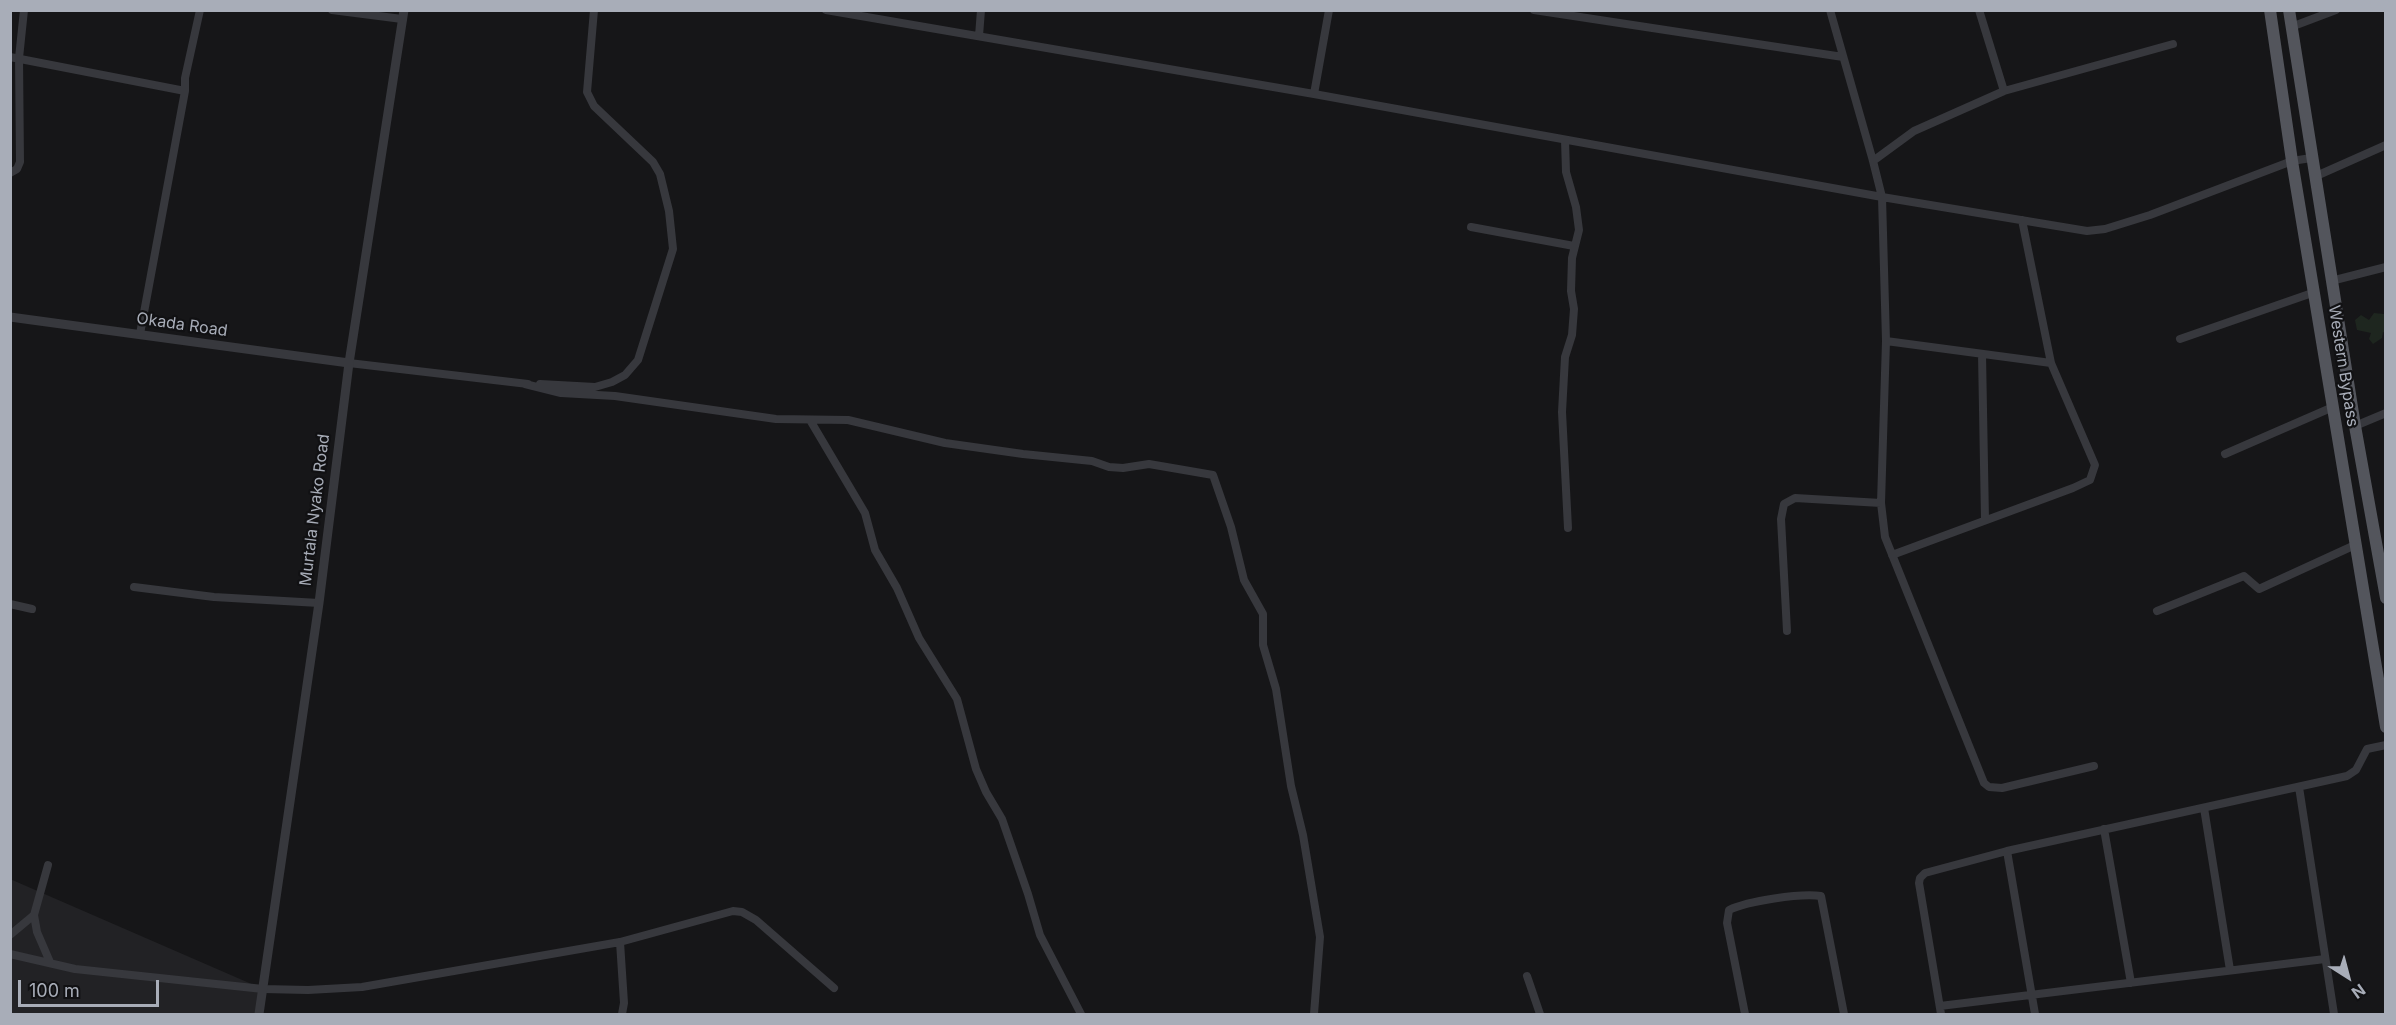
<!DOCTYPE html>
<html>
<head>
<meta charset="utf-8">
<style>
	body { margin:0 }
	#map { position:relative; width:2396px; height:1025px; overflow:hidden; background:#161618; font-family:Inter,sans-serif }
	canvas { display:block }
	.frame { position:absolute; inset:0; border:12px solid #a8adb8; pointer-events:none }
	.north { position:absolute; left:2318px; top:947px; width:60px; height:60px; -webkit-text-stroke:4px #111113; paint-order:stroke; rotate:144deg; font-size:16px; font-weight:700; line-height:24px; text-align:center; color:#a8adb8 }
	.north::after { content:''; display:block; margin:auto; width:21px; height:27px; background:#a8adb8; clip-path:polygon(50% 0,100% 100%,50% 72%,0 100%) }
	.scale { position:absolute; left:18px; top:980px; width:141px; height:27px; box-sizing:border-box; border:3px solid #a8adb8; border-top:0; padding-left:8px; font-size:18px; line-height:21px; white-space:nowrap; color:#a8adb8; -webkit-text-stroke:4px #111113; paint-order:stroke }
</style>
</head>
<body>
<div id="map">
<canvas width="2396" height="1025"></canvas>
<div class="frame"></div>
<div class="north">N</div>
<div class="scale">100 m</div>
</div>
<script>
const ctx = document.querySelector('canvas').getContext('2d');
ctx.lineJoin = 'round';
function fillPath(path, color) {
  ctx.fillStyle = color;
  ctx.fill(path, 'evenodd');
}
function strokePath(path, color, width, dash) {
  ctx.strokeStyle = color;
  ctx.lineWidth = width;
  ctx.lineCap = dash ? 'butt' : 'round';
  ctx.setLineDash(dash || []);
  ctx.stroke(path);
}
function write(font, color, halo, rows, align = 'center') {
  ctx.font = font + ' Inter,sans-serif';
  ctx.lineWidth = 4.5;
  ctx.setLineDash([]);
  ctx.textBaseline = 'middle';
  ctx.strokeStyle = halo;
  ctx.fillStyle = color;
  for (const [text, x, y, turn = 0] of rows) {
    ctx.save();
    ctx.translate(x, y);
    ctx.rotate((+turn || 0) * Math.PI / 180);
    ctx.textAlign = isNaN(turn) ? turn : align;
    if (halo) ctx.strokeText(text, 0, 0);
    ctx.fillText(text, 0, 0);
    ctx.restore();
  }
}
const built = new Path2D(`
	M10,879L263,989L259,1014H11Z`);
const green = new Path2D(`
	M2385,310V333L2383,332L2382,338L2373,344L2369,339L2371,333L2357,330L2355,320L2361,315L2369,320L2374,313L2384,314Z`);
const minor = new Path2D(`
	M332,10L402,19
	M826,10L1314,94L1882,197L2087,231L2105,229L2150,215L2292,161L2311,158
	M1534,10L1843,57
	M1830,10L1873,161L1882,197L1886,341L1881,503L1885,537L1984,783L1989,787L2002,788L2094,766
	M1979,10L2004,91
	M2291,27L2336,10
	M979,36L981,10
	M10,57L185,91
	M1314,94L1329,10
	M1565,140L1566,172L1576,207L1579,230L1572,258L1571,291L1574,309L1572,335L1565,357L1562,412L1568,528
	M1873,161L1914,131L2004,91L2173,44
	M10,173L17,169L20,162L19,58L24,10
	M2314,177L2386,145
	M1471,227L1574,246
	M2331,281L2386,267
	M140,334L185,91V78L200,10
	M2180,339L2315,292
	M1886,341L2051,363
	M1982,354L1985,520
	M349,363L528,384
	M525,384L561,393L615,396L776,419L848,420L945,443L1023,454L1092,461L1109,467L1123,468L1149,464L1213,475L1231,527L1244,580L1263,614V645L1276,689L1291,786L1303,835L1320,937L1314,1014
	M540,384L595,387L612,382L625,375L638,360L673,249L669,211L660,174L653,162L594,106L587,92L594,10
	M810,420L865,513L875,550L897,588L919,638L957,699L976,769L986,792L1002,819L1028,894L1040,935L1081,1014
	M2355,426L2386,413
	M2225,454L2333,407
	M1892,555L2073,488L2090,480L2095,465L2051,363L2022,220
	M134,587L214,597L319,603
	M10,604L32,609
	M2157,611L2244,576L2259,589L2355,545
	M1787,631L1781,519L1784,504L1795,498L1881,503
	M2299,787L2334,1014
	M2204,808L2230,970
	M2104,829L2131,983
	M2007,851L2035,1014
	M34,915L48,865
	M10,935L34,915L37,932L50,962
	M620,942L624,1003L622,1014
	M10,954L75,969L263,989L308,990L362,987L620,942L733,911L742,912L756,920L834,988
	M1527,976L1540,1014
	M1940,1006L2325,959
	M1745,1014L1727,923L1729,910C1748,901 1800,893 1821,896L1844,1014
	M1941,1014L1919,883L1920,878L1925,873L2007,851L2347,776L2356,770L2367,749L2386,745`);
const tertiary = new Path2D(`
	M10,317L349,363
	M259,1014L319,603L349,363L404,10`);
const primary = new Path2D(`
	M2270,10L2292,161L2386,727
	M2289,10L2355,426L2386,598`);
const streetNames = [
	["Okada Road",182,325,8],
	["Western Bypass",2343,366,81],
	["Murtala Nyako Road",315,510,-83]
];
fillPath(built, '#222225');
fillPath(green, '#1e261f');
strokePath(minor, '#37383d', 8);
strokePath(tertiary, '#37383d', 9);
strokePath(primary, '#53555c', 12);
write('16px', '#a8adb8', '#111113', streetNames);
</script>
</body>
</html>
